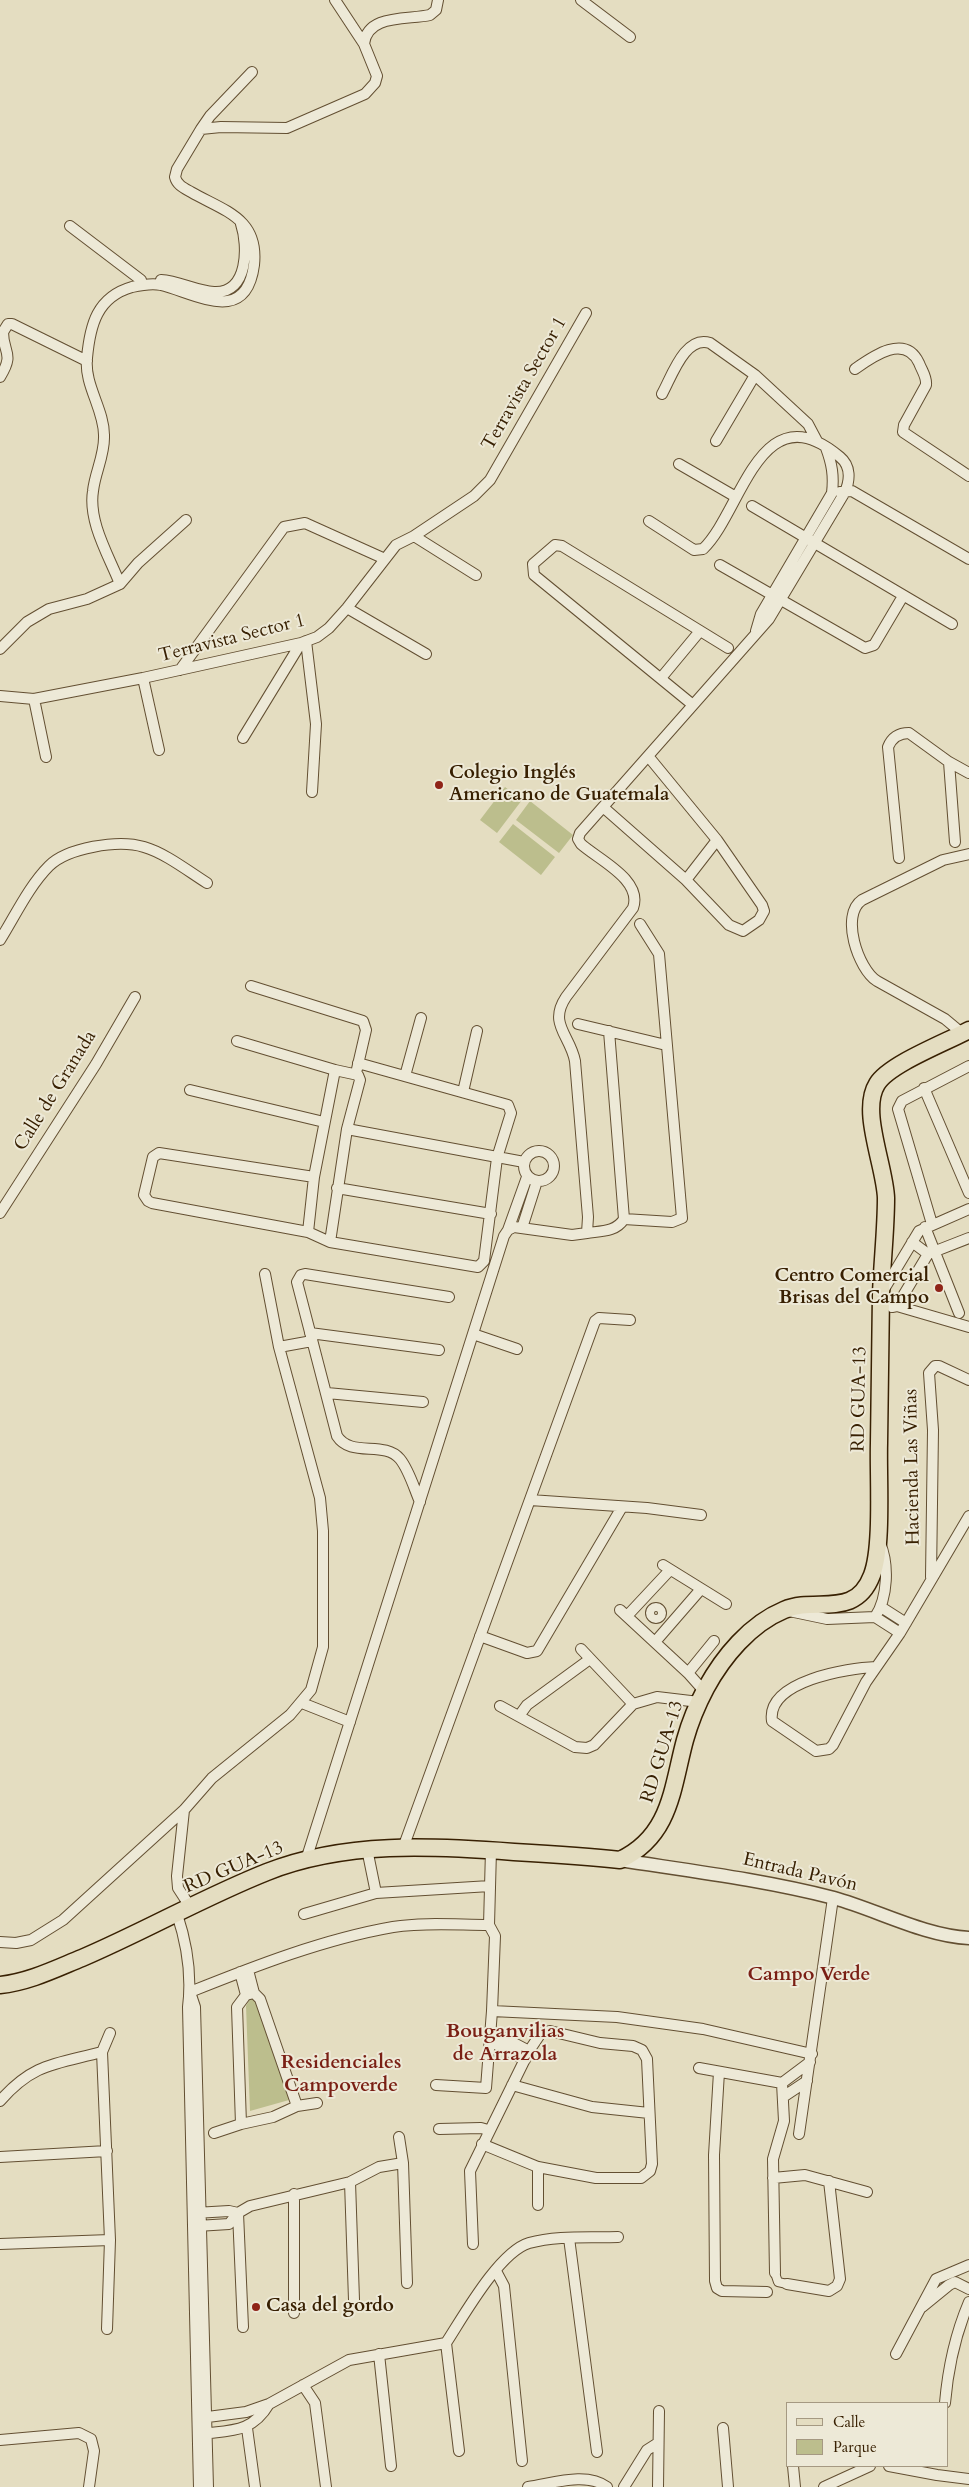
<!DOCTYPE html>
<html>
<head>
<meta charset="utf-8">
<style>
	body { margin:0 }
	#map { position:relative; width:969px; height:2487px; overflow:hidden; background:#e4ddc1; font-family:Cardo,serif }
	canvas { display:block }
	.legend { position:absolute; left:786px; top:2402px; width:162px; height:65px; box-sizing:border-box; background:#ede9d7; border:1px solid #a59982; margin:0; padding:6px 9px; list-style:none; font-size:15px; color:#382002 }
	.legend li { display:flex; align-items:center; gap:10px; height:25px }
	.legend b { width:25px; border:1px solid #a59982 }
</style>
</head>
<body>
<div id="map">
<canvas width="969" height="2487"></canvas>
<ul class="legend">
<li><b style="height:6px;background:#e4ddc1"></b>Calle</li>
<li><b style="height:14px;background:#bcbe8d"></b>Parque</li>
</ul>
</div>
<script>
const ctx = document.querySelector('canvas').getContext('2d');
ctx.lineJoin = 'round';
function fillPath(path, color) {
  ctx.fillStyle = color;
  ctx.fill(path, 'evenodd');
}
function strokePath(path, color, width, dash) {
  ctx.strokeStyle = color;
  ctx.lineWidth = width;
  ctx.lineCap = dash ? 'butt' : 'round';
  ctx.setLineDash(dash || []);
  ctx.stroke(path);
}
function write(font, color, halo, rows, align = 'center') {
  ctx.font = font + ' Cardo,serif';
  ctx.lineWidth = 4;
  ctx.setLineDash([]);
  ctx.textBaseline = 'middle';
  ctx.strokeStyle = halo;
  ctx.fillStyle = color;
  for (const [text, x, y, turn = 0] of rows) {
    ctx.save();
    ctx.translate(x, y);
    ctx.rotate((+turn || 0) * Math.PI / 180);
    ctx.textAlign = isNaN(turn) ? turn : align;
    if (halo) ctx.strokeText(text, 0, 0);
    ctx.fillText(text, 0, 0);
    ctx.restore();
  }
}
const green = new Path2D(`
	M505,787L522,800L497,833L480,820Z
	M530,801L573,835L559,853L516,820Z
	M513,824L555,857L541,875L499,842Z
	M254,1998L261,2003L289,2100L250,2111L246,2006L250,1999Z`);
const pedestrian = new Path2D(`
	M650 1613a6 6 0 1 1 12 0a6 6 0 1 1-12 0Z
	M775,2273L778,2282L787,2284`);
const minor = new Path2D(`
	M335,0L364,44
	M581,0L630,37
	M201,129L210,116L252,72
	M70,226L141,280
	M161,280C179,281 196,291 214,292C249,294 248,245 241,224
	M855,369C872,357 905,333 919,363C922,371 927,377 926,385L904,425L903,432L969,476
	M0,377C15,353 3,353 3,332L8,324H12L87,361
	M662,394C672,376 685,335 710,343L755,375L808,424L817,441
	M716,441L755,375
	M679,464L736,497
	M840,492L852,491L969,559
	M752,506L952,624
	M414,536L476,575
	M720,565L865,648L874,645L903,596
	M120,584C109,556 88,522 93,491C95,472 105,455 104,435C104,409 84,385 87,358C90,325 97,297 132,287C141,285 152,283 161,285C197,294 246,326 254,265C259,218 224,211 191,192C184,188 177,185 175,177L177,169L201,129L221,127L287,128L365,94L375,83L377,76L364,44C367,14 407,20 430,15L436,10L438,0
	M347,608L426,654
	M756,631L761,614L832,493C834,476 832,464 826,448
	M306,641L316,724L312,792
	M0,649L27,622L49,609L87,599L120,584L138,563L186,520
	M180,670L284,527L305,523L385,559
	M143,678L159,750
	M661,678L700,631
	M0,696L34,699L143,678L301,643L317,637L329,628L347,608L396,545L414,536L474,496L490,480L586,313
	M34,699L46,757
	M693,705L534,575L533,564L555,545L562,546L728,648
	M243,738L301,643
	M949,762L955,842
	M603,807L686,880L729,925L743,931L759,920L764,911L762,905L717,840L648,756
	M899,858L888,747C892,737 899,733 909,733L949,762L969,773
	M686,880L717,840
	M0,940C15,916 29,886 49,866C67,848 118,839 144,847C165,853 188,871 207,883
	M251,986L363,1021L366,1030L357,1069
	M578,1024L666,1045
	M963,1034L945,1019L877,981C858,969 840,915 862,900L943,860L969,854
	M237,1041L335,1070
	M405,1076L421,1018
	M924,1088L969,1193
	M190,1090L324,1122
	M463,1092L477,1031
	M347,1129L524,1162
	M524 1166a15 15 0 1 1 30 0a15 15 0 1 1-30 0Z
	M314,1177L159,1153L153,1157L144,1195L148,1201L152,1203L308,1232L330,1242L478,1267L484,1261L497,1158L511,1113L508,1105L358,1063
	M337,1188L491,1214
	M0,1213L96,1064L135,997
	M624,1219L672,1222L682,1218L659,954L640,924
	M932,1224L898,1109L902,1101L969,1066
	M925,1227L959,1313
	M522,1228L537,1181
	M508,1230L527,1177
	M308,1232L314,1177L335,1070L358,1075L360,1080L347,1129L330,1242
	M587,1233C601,1231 616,1232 624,1219L609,1031
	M912,1242L928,1254
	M883,1291L919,1231L969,1209
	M897,1306L928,1254L969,1238
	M892,1307L897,1306L969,1327
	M310,1333L439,1350
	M473,1334L517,1349
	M279,1347L312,1341
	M327,1393L423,1402
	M530,1500L647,1508L701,1515
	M420,1502C414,1488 409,1470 400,1459C384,1440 351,1458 337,1436L297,1282L301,1275L305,1274L449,1297
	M663,1565L726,1604
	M931,1577L933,1430L929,1373L935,1366H939L969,1380
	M881,1607L906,1623
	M620,1610L688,1673L704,1691
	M789,1611L827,1619L875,1617L900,1633
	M627,1616L670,1570
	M875,1617C888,1598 889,1564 880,1543
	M480,1636L527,1653L537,1651L622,1507
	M655,1642L701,1589
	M581,1649L633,1704
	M876,1667C848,1668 766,1681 772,1721L816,1751L829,1749L833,1745L866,1682L900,1633L969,1516
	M688,1673L714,1641
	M302,1703L350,1722
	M500,1706L575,1747L587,1748L594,1745L633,1704L657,1697L699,1702
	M519,1716L527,1705L590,1659
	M184,1810L177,1876L178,1888L191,1908
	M403,1848L595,1321L599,1318L630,1320
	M367,1849L376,1893
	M306,1860L504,1236L508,1230L514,1227L572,1235L587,1233L588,1217L575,1061C570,1035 548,1024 566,997L633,908C643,880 599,860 581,844L578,839L580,833L769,619L845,492C850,480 851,466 840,457C760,389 742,512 703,549L694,550L649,521
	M177,1914C187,1944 192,1975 188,2007L199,2487
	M304,1914L376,1893L490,1886
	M0,1942L16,1943L31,1940L63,1920L184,1810L212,1778L290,1715L311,1690L323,1647V1531L320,1498L279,1347L265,1274
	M248,1970L254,1993
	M240,1972L246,1995
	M190,1992C255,1966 324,1939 393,1927C424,1922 458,1925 489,1925
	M191,1995L195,2007L208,2487
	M492,2011L617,2017L703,2029L812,2054
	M491,2031L529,2051
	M490,2041L525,2060
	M699,2068L782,2083L810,2062
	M719,2072L714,2155L715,2281L717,2288L722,2291L767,2292
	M436,2085L486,2088L492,2011L495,1936L489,1925L491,1850
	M512,2085L592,2107L649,2113
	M783,2097L807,2081
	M0,2101C33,2063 56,2064 102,2052
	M241,2124L237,2007L246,1995L254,1993L260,1999L297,2106
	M439,2129L481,2128L488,2130
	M214,2133L241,2124L273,2117L297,2106L317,2103
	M799,2134L833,1898
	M399,2137L403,2163L407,2283
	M0,2157L107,2151
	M538,2167V2205
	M773,2178L805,2175L867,2192
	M350,2182L354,2300
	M294,2194V2313
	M195,2213L229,2211L238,2213
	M238,2213L243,2327
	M197,2226L229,2224L238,2213L250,2206L350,2182L379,2167L403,2163
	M569,2238L597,2452
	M0,2244L110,2240
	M473,2244L470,2171L529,2051L541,2033L550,2031L600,2043L633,2046L642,2050L647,2059L652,2164L650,2171L641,2178H596L538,2167L482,2144
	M496,2271L504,2286L522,2461
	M775,2273L773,2159L784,2121L782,2083
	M787,2284L829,2291L837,2286L840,2279L829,2181
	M922,2307L949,2285L955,2282L969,2289
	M107,2329L110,2240L102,2052L110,2033
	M446,2343L459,2451
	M379,2354L391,2466
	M896,2354L936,2279L969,2265
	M303,2385L315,2403L326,2487
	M945,2403C948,2368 955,2335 969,2302
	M200,2418L246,2412L269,2404L349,2360L446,2343C463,2317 499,2252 529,2243C557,2235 589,2238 618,2237
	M247,2428L255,2487
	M723,2428L728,2487
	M201,2434C231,2430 252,2433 269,2404
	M0,2440L79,2433L91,2439L94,2451L89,2487
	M793,2466L795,2487
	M889,2466L937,2475L969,2479
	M528,2487C551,2484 586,2471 607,2487
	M624,2487L647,2450L658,2443
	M658,2487L659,2411
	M824,2487L870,2466`);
const tertiary = new Path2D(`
	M620,1860C691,1871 764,1880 834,1898C877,1910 925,1936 969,1938`);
const primary = new Path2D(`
	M0,1985C29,1982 55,1969 82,1958C145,1931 204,1897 267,1872C345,1841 432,1846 514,1852C549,1854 584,1856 620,1860C671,1836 672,1788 685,1740C690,1722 697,1705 706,1688C723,1657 750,1624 784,1610C816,1596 855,1620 872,1575C883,1547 878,1476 879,1443C880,1394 880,1344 881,1295C882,1263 886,1230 886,1198C885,1166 860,1111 877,1084C889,1064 947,1042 969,1030`);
const markers = [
	[439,785,5,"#8f2418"],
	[939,1288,5,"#8f2418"],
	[256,2307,5,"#8f2418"]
];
const streetNames = [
	["Terravista Sector 1",525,384,-60],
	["Terravista Sector 1",232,639,-14],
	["Calle de Granada",56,1091,-58],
	["RD GUA-13",860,1399,-89],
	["Hacienda Las Viñas",913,1467,-91],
	["RD GUA-13",663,1752,-73],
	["RD GUA-13",234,1868,-23],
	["Entrada Pavón",800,1873,13]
];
const poiNames = [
	["Colegio Inglés",449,774],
	["Americano de Guatemala",449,796],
	["Centro Comercial",929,1277,"right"],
	["Brisas del Campo",929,1299,"right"],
	["Casa del gordo",266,2307]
];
const neighbourhoodNames = [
	["Campo Verde",809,1975],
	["Bouganvilias",505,2032],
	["de Arrazola",505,2055],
	["Residenciales",341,2063],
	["Campoverde",341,2086]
];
fillPath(green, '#bcbe8d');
strokePath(pedestrian, '#634f32', 10);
strokePath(minor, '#634f32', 12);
strokePath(tertiary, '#634f32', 15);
strokePath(primary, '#382002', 19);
strokePath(pedestrian, '#ede9d7', 8);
strokePath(minor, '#ede9d7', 10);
strokePath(tertiary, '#ede9d7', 12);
strokePath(primary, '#e4ddc1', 16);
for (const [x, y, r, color] of markers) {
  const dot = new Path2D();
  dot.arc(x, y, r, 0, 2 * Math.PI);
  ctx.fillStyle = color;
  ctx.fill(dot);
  strokePath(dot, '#ede9d7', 2);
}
write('19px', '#382002', '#ede9d7', streetNames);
write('bold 19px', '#382002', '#ede9d7', poiNames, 'left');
write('bold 20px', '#7a1f14', '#ede9d7', neighbourhoodNames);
</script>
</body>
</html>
